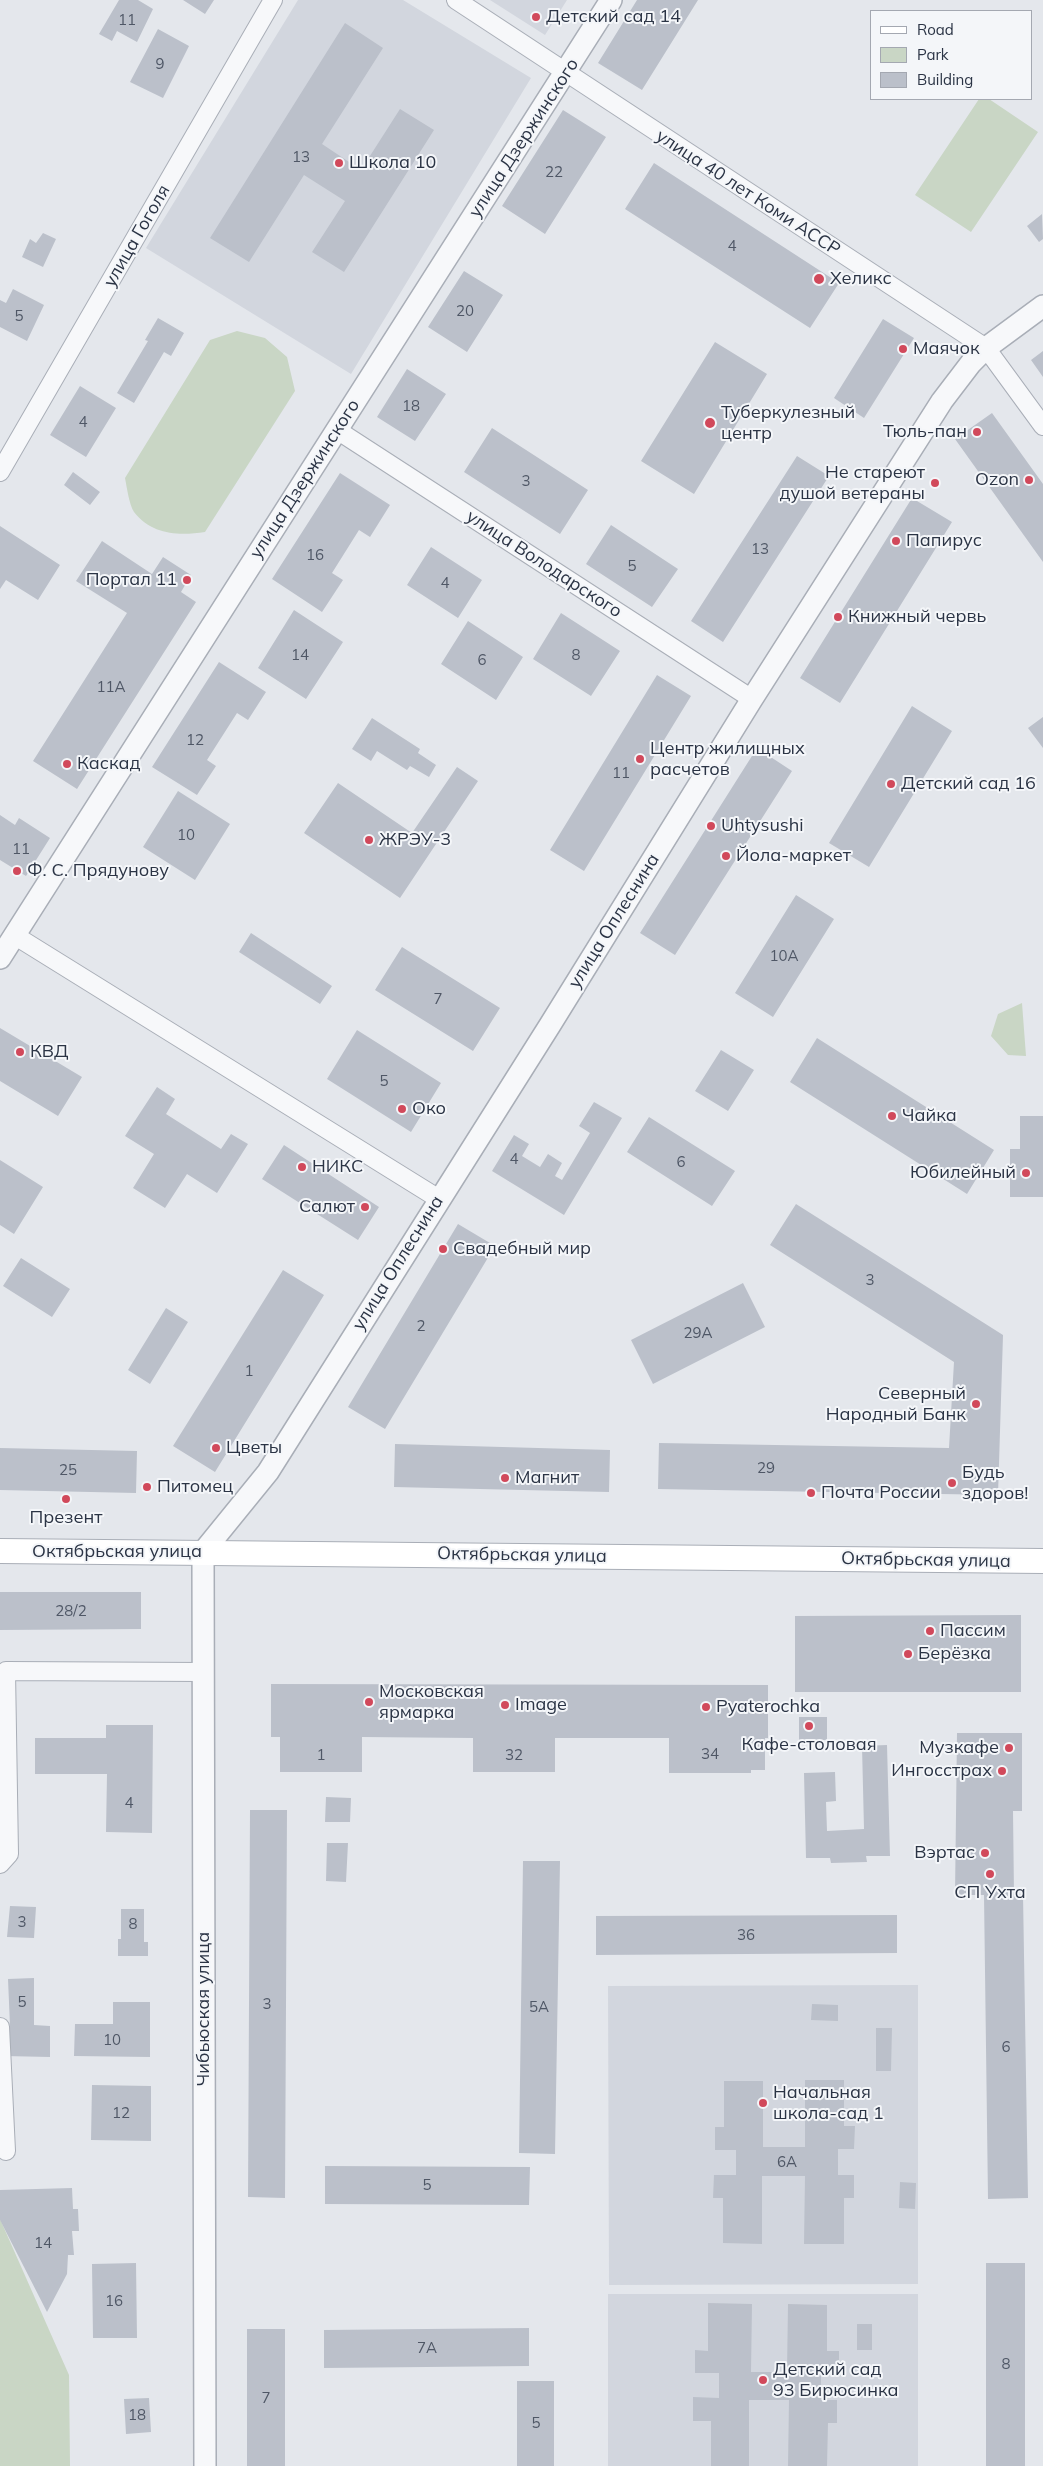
<!DOCTYPE html>
<html>
<head>
<meta charset="utf-8">
<style>
	body { margin:0 }
	#map { position:relative; width:1043px; height:2466px; overflow:hidden; background:#e4e7ec; font-family:Mulish,sans-serif }
	canvas { display:block }
	.legend { position:absolute; left:870px; top:10px; width:162px; height:90px; box-sizing:border-box; background:#f4f6f9; border:1px solid #a4a8b1; margin:0; padding:6px 9px; list-style:none; font-size:15px; color:#2b3445 }
	.legend li { display:flex; align-items:center; gap:10px; height:25px }
	.legend b { width:25px; border:1px solid #a4a8b1 }
</style>
</head>
<body>
<div id="map">
<canvas width="1043" height="2466"></canvas>
<ul class="legend">
<li><b style="height:6px;background:#fff"></b>Road</li>
<li><b style="height:14px;background:#c9d6c5"></b>Park</li>
<li><b style="height:14px;background:#bbc0ca"></b>Building</li>
</ul>
</div>
<script>
const ctx = document.querySelector('canvas').getContext('2d');
ctx.lineJoin = 'round';
function fillPath(path, color) {
  ctx.fillStyle = color;
  ctx.fill(path, 'evenodd');
}
function strokePath(path, color, width, dash) {
  ctx.strokeStyle = color;
  ctx.lineWidth = width;
  ctx.lineCap = dash ? 'butt' : 'round';
  ctx.setLineDash(dash || []);
  ctx.stroke(path);
}
function write(font, color, halo, rows, align = 'center') {
  ctx.font = font + ' Mulish,sans-serif';
  ctx.lineWidth = 4;
  ctx.setLineDash([]);
  ctx.textBaseline = 'middle';
  ctx.strokeStyle = halo;
  ctx.fillStyle = color;
  for (const [text, x, y, turn = 0] of rows) {
    ctx.save();
    ctx.translate(x, y);
    ctx.rotate((+turn || 0) * Math.PI / 180);
    ctx.textAlign = isNaN(turn) ? turn : align;
    if (halo) ctx.strokeText(text, 0, 0);
    ctx.fillText(text, 0, 0);
    ctx.restore();
  }
}
const built = new Path2D(`
	M298,0H403L531,78L351,374L146,248Z
	M490,0H567L545,35Z
	M918,1985V2284L609,2285L608,1986Z
	M608,2294H918V2466H608Z`);
const green = new Path2D(`
	M979,99H989L1038,132L971,232L915,195Z
	M237,331L265,338L287,357L295,391L205,532C179,536 152,535 134,512C129,504 127,488 125,478L210,340Z
	M1022,1003L1026,1056L1008,1055L991,1036L998,1014Z
	M0,2219L69,2375L70,2466H0Z`);
const building = new Path2D(`
	M119,0H138L153,9L137,42L117,31L112,41L99,34Z
	M183,0H214L205,14Z
	M637,0H698L642,90L598,63Z
	M345,23L383,48L322,144L361,170L400,109L434,130L344,272L312,252L345,201L304,175L249,262L210,238Z
	M158,29L189,46L163,98L130,82Z
	M563,110L606,137L545,234L502,206Z
	M654,163L839,283L810,328L625,209Z
	M1042,214L1043,239L1039,242L1027,226Z
	M43,233L56,239L43,267L22,257L30,239L36,243Z
	M464,271L503,295L467,352L428,327Z
	M13,289L44,305L27,341L0,327V300L6,303Z
	M158,318L184,333L171,356L164,352L134,403L117,393L148,341L145,340Z
	M883,319L914,338L864,418L834,398Z
	M715,342L767,374L694,494L641,461Z
	M1043,351V377L1031,360Z
	M407,369L446,394L415,441L377,417Z
	M80,386L116,408L86,457L50,435Z
	M992,413L1043,484V562L955,439Z
	M492,428L588,490L560,534L464,472Z
	M797,456L829,476L723,642L691,621Z
	M73,472L100,492L90,505L64,485Z
	M340,473L390,505L370,537L359,530L332,573L343,580L322,612L272,579Z
	M912,498L952,522L840,703L800,678Z
	M611,525L678,569L652,607L586,564Z
	M0,526L60,565L38,600L6,580L0,589Z
	M102,541L152,574L163,557L191,575L181,592L196,602L77,789L33,761L127,613L76,581Z
	M431,547L482,580L458,618L407,585Z
	M294,610L343,642L306,699L258,668Z
	M561,613L620,651L591,696L533,659Z
	M468,621L523,657L496,700L441,664Z
	M219,662L266,692L248,720L237,713L207,760L216,766L197,795L152,767Z
	M657,675L691,696L584,871L550,850Z
	M912,706L952,731L869,867L829,843Z
	M1043,717V748L1028,728Z
	M372,718L420,749L418,753L436,765L429,777L410,766L407,770L377,751L371,761L352,749Z
	M757,748L792,771L675,955L640,933Z
	M457,767L478,781L400,898L304,833L338,783L412,833Z
	M178,791L230,824L195,880L143,847Z
	M0,815L15,825L19,818L50,838L26,876L0,860Z
	M796,895L834,919L773,1017L735,993Z
	M251,933L332,986L320,1004L239,952Z
	M402,947L500,1008L473,1051L375,990Z
	M0,1028L82,1077L58,1116L0,1081Z
	M357,1030L441,1083L411,1132L327,1079Z
	M817,1038L994,1150L967,1194L790,1082Z
	M721,1050L754,1070L728,1111L695,1091Z
	M157,1087L175,1099L166,1114L221,1149L231,1134L248,1144L217,1193L187,1174L165,1208L133,1188L154,1154L125,1136Z
	M594,1102L622,1118L564,1215L492,1171L514,1135L529,1144L522,1156L540,1167L548,1154L562,1163L555,1176L562,1180L590,1133L579,1126Z
	M1020,1116H1043V1197H1010V1149H1020Z
	M649,1117L735,1171L712,1206L627,1152Z
	M284,1145L379,1207L358,1240L262,1179Z
	M0,1160L43,1187L14,1234L0,1225Z
	M796,1204L1003,1335L998,1495L658,1489L659,1443L949,1448L954,1362L770,1245Z
	M458,1224L495,1246L385,1429L348,1407Z
	M21,1258L70,1289L52,1317L3,1286Z
	M283,1270L324,1295L215,1472L173,1446Z
	M743,1283L765,1327L653,1384L631,1340Z
	M166,1308L188,1322L150,1384L128,1370Z
	M395,1444L610,1450L609,1492L394,1487Z
	M0,1448L137,1451L136,1493L0,1490Z
	M0,1592H141V1629L0,1630Z
	M1021,1615V1692H795V1616Z
	M271,1684L768,1685V1738H765V1770H751V1773H669V1738H555V1772H473V1738L362,1737V1772H280V1737H271Z
	M799,1717H827V1740H799Z
	M106,1725H153L152,1833L106,1832L107,1774H35V1738H106Z
	M957,1733H1022V1811H1013L1014,1895L1023,1894L1028,2198L988,2199L984,1895H955Z
	M887,1745L890,1856H866L867,1862L831,1863L830,1858H806L804,1773L835,1772L836,1801L826,1802L827,1831L864,1829L862,1746Z
	M326,1797L351,1798L350,1822H325Z
	M250,1810H287L285,2198L248,2197Z
	M327,1843H348L346,1882L326,1881Z
	M523,1861H560L555,2154L519,2153Z
	M10,1906L36,1907L34,1938L7,1937Z
	M121,1909H144V1942H148V1956H118V1939H121Z
	M897,1915V1953L596,1955V1916Z
	M34,1978V2025L50,2026V2057L4,2056V2026H10L8,1979Z
	M113,2002H150V2057L74,2056L75,2024H113Z
	M812,2004L838,2005V2021L811,2020Z
	M876,2028H892L891,2071H876Z
	M805,2080H844V2126H855L854,2149H838V2175H854V2198H844V2244H804L805,2176H762V2244L723,2243V2198H713L714,2175H736V2150H715V2127H724V2081H763V2147H805Z
	M92,2085L151,2086V2141L91,2140Z
	M325,2166L530,2167L529,2205L325,2204Z
	M900,2182L916,2183L915,2209L899,2208Z
	M72,2188L73,2209H78L79,2231H72L74,2255H68L67,2274L47,2312L0,2220V2190Z
	M136,2263L137,2338H93L92,2264Z
	M986,2263H1025V2466H986Z
	M708,2303L752,2304L751,2372H787L788,2304L827,2305V2351H839V2374H821V2400H837V2423H828L827,2466H788L789,2400H749V2466H711V2421H693V2397L719,2398V2373H695V2350L708,2351Z
	M857,2324H872V2350H857Z
	M529,2328V2366L324,2368V2330Z
	M247,2329H285V2466H247Z
	M517,2381H554V2466H517Z
	M149,2398L151,2432L126,2434L124,2399Z`);
const minor = new Path2D(`
	M456,0L986,348L1043,426
	M337,430L752,699
	M0,472L273,0
	M14,935L439,1199
	M0,1864L9,1854L6,1671L203,1672
	M0,2027L6,2151`);
const tertiary = new Path2D(`
	M0,958L611,0
	M205,2466L203,1552L268,1472L550,1025L752,699L942,401L971,363L986,348L1043,306`);
const secondary = new Path2D(`
	M0,1551L1043,1561`);
const markers = [
	[536,17,5,"#d1495b"],
	[339,163,5,"#d1495b"],
	[819,279,6,"#d1495b"],
	[903,349,5,"#d1495b"],
	[710,423,6,"#d1495b"],
	[977,432,5,"#d1495b"],
	[1029,480,5,"#d1495b"],
	[935,483,5,"#d1495b"],
	[896,541,5,"#d1495b"],
	[187,580,5,"#d1495b"],
	[838,617,5,"#d1495b"],
	[640,759,5,"#d1495b"],
	[67,764,5,"#d1495b"],
	[891,784,5,"#d1495b"],
	[711,826,5,"#d1495b"],
	[369,840,5,"#d1495b"],
	[726,856,5,"#d1495b"],
	[17,871,5,"#d1495b"],
	[20,1052,5,"#d1495b"],
	[402,1109,5,"#d1495b"],
	[892,1116,5,"#d1495b"],
	[302,1167,5,"#d1495b"],
	[1026,1173,5,"#d1495b"],
	[365,1207,5,"#d1495b"],
	[443,1249,5,"#d1495b"],
	[976,1404,5,"#d1495b"],
	[216,1448,5,"#d1495b"],
	[505,1478,5,"#d1495b"],
	[952,1483,5,"#d1495b"],
	[147,1487,5,"#d1495b"],
	[811,1493,5,"#d1495b"],
	[66,1499,5,"#d1495b"],
	[930,1631,5,"#d1495b"],
	[908,1654,5,"#d1495b"],
	[369,1702,5,"#d1495b"],
	[505,1705,5,"#d1495b"],
	[706,1707,5,"#d1495b"],
	[809,1726,5,"#d1495b"],
	[1009,1748,5,"#d1495b"],
	[1002,1771,5,"#d1495b"],
	[985,1853,5,"#d1495b"],
	[990,1874,5,"#d1495b"],
	[763,2103,5,"#d1495b"],
	[763,2380,5,"#d1495b"]
];
const numberNames = [
	["11",127,20],
	["9",160,64],
	["13",301,157],
	["22",554,172],
	["4",732,246],
	["20",465,311],
	["5",19,316],
	["18",411,406],
	["4",83,422],
	["3",526,481],
	["13",760,549],
	["16",315,555],
	["5",632,566],
	["4",445,583],
	["14",300,655],
	["8",576,655],
	["6",482,660],
	["11А",111,687],
	["12",195,740],
	["11",621,773],
	["10",186,835],
	["11",21,849],
	["10А",784,956],
	["7",438,999],
	["5",384,1081],
	["4",514,1159],
	["6",681,1162],
	["3",870,1280],
	["2",421,1326],
	["29А",698,1333],
	["1",249,1371],
	["29",766,1468],
	["25",68,1470],
	["28/2",71,1611],
	["34",710,1754],
	["1",321,1755],
	["32",514,1755],
	["4",129,1803],
	["3",22,1922],
	["8",133,1924],
	["36",746,1935],
	["5",22,2002],
	["3",267,2004],
	["5А",539,2007],
	["10",112,2040],
	["6",1006,2047],
	["12",121,2113],
	["6А",787,2162],
	["5",427,2185],
	["14",43,2243],
	["16",114,2301],
	["7А",427,2348],
	["8",1006,2364],
	["7",266,2398],
	["18",137,2415],
	["5",536,2423]
];
const poiNames = [
	["Детский сад 14",546,17],
	["Школа 10",349,163],
	["Хеликс",830,279],
	["Маячок",913,349],
	["Туберкулезный",721,413],
	["центр",721,434],
	["Тюль-пан",967,432,"right"],
	["Не стареют",925,473,"right"],
	["душой ветераны",925,494,"right"],
	["Ozon",1019,480,"right"],
	["Папирус",906,541],
	["Портал 11",177,580,"right"],
	["Книжный червь",848,617],
	["Центр жилищных",650,749],
	["расчетов",650,770],
	["Каскад",77,764],
	["Детский сад 16",901,784],
	["Uhtysushi",721,826],
	["ЖРЭУ-3",379,840],
	["Йола-маркет",736,856],
	["Ф. С. Прядунову",27,871],
	["КВД",30,1052],
	["Око",412,1109],
	["Чайка",902,1116],
	["НИКС",312,1167],
	["Юбилейный",1016,1173,"right"],
	["Салют",355,1207,"right"],
	["Свадебный мир",453,1249],
	["Северный",966,1394,"right"],
	["Народный Банк",966,1415,"right"],
	["Цветы",226,1448],
	["Будь",962,1473],
	["здоров!",962,1494],
	["Магнит",515,1478],
	["Питомец",157,1487],
	["Почта России",821,1493],
	["Презент",66,1518,"center"],
	["Пассим",940,1631],
	["Берёзка",918,1654],
	["Московская",379,1692],
	["ярмарка",379,1713],
	["Image",515,1705],
	["Pyaterochka",716,1707],
	["Кафе-столовая",809,1745,"center"],
	["Музкафе",999,1748,"right"],
	["Ингосстрах",992,1771,"right"],
	["Вэртас",975,1853,"right"],
	["СП Ухта",990,1893,"center"],
	["Начальная",773,2093],
	["школа-сад 1",773,2114],
	["Детский сад",773,2370],
	["93 Бирюсинка",773,2391]
];
const streetNames = [
	["улица Дзержинского",524,138,-57],
	["улица 40 лет Коми АССР",748,193,33],
	["улица Гоголя",137,236,-60],
	["улица Дзержинского",305,479,-57],
	["улица Володарского",544,564,33],
	["улица Оплеснина",614,921,-58],
	["улица Оплеснина",398,1263,-58],
	["Октябрьская улица",117,1552],
	["Октябрьская улица",522,1555,1],
	["Октябрьская улица",926,1560,1],
	["Чибьюская улица",204,2009,-90]
];
fillPath(built, '#d2d6de');
fillPath(green, '#c9d6c5');
fillPath(building, '#bbc0ca');
strokePath(minor, '#a9aeb7', 20);
strokePath(tertiary, '#a9aeb7', 24);
strokePath(secondary, '#a9aeb7', 26);
strokePath(minor, '#f7f8fa', 18);
strokePath(tertiary, '#f7f8fa', 21);
strokePath(secondary, '#fff', 24);
for (const [x, y, r, color] of markers) {
  const dot = new Path2D();
  dot.arc(x, y, r, 0, 2 * Math.PI);
  ctx.fillStyle = color;
  ctx.fill(dot);
  strokePath(dot, '#f4f6f9', 2);
}
write('15px', '#4f5766', null, numberNames);
write('18px', '#2b3445', '#f4f6f9', poiNames, 'left');
write('18px', '#2b3445', '#f4f6f9', streetNames);
</script>
</body>
</html>
